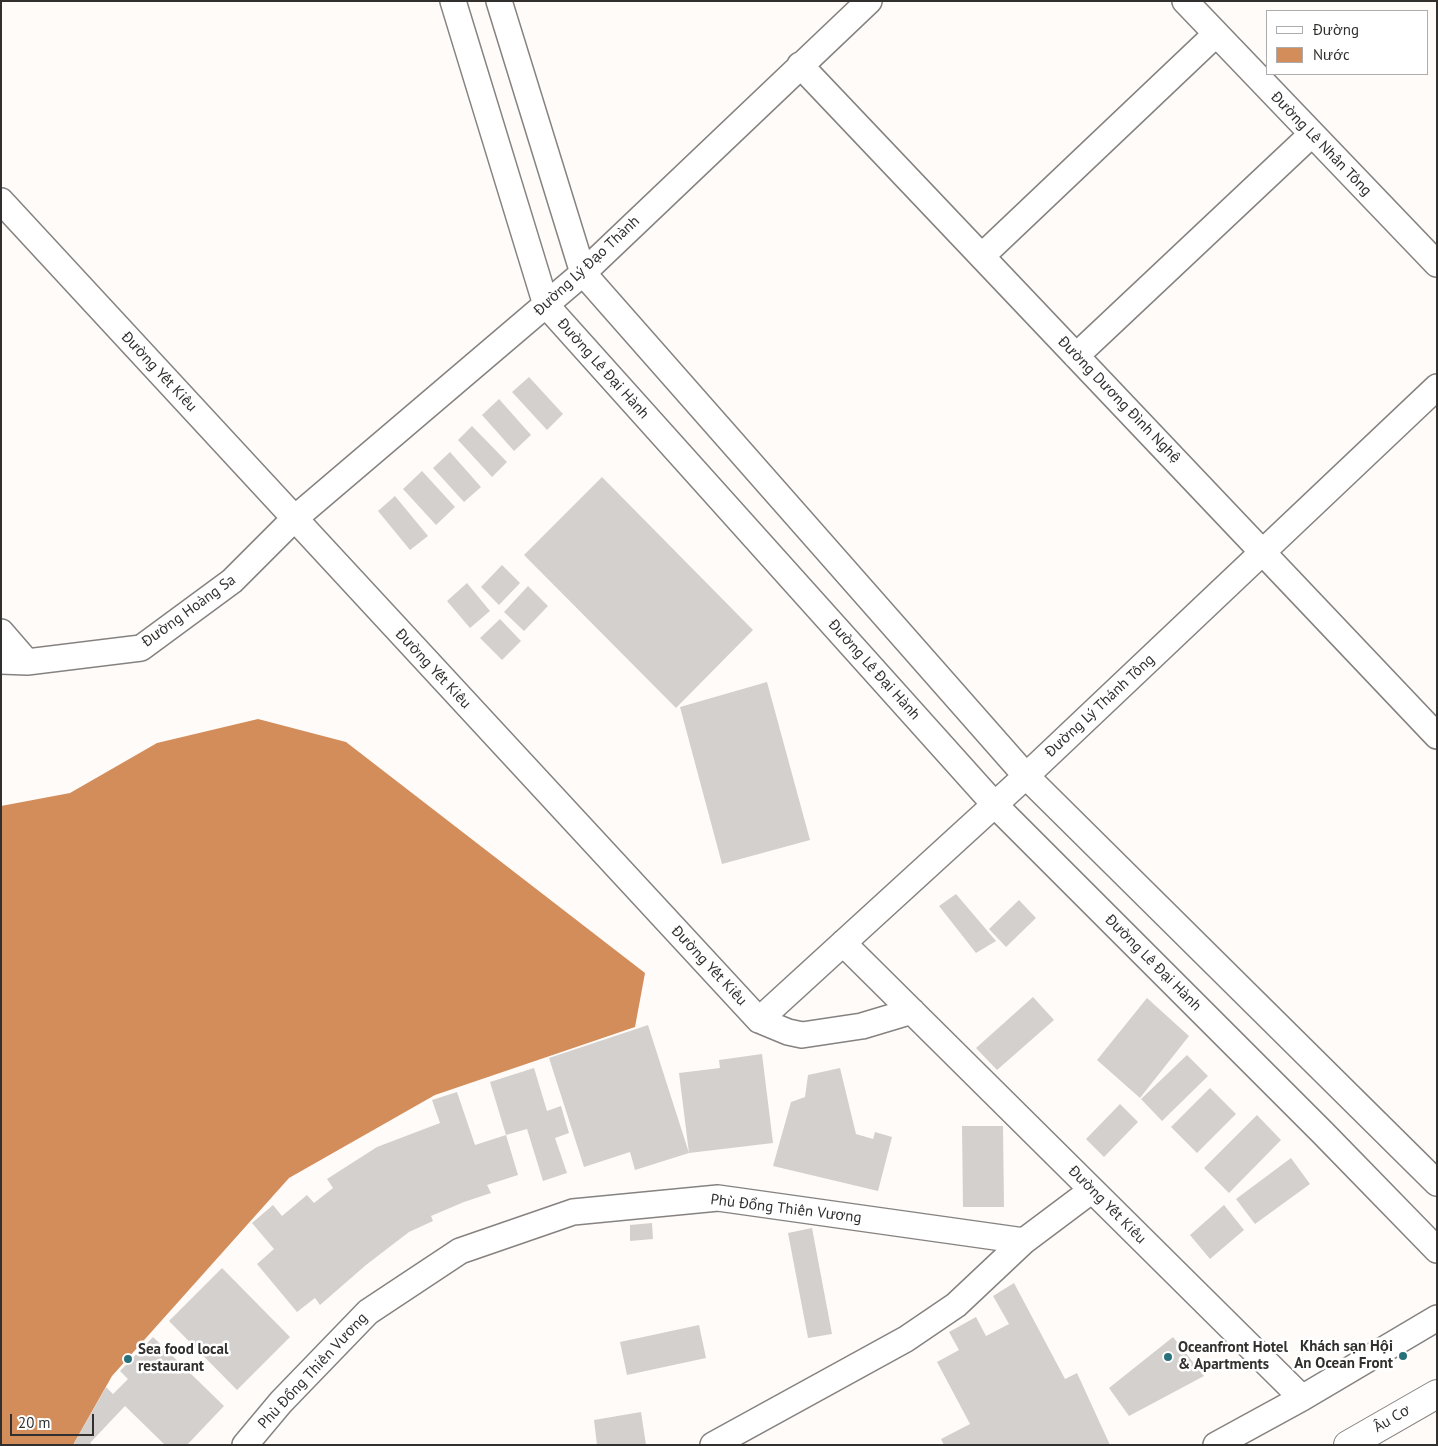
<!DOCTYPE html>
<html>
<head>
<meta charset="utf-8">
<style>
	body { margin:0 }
	#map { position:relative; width:1438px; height:1446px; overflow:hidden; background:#fffbf8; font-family:"PT Sans",sans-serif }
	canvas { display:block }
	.frame { position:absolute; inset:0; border:2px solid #31302f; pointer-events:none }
	.legend { position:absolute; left:1266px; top:10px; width:162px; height:65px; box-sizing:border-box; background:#fff; border:1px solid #adacac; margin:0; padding:6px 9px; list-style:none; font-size:15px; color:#31302f }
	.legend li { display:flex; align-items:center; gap:10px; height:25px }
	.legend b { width:25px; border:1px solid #adacac }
	.scale { position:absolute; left:10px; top:1414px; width:84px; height:22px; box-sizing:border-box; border:2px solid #31302f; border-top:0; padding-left:6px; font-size:15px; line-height:18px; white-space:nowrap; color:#31302f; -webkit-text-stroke:4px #fff; paint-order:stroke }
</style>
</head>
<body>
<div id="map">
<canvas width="1438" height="1446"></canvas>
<div class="frame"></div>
<ul class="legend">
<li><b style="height:6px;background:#fff"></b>Đường</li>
<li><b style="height:14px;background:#d38d5b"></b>Nước</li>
</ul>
<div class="scale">20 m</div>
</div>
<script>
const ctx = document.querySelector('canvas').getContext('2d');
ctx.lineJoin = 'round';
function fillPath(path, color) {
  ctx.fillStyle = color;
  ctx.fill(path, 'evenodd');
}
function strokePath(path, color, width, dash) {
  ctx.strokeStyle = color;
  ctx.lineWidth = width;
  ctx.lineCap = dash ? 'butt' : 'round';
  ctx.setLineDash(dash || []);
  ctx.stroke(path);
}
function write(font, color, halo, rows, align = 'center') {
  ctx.font = font + ' "PT Sans",sans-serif';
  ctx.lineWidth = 5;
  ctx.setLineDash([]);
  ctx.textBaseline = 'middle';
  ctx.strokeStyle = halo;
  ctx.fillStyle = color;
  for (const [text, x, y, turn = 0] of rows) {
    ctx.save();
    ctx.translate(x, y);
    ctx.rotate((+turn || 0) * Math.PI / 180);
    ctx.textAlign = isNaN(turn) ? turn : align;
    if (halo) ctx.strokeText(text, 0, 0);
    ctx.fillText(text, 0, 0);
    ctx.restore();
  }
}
const water = new Path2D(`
	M258,719L346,742L645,973L635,1027L435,1095L289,1178L112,1376L73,1445H1V806L70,793L157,743Z`);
const building = new Path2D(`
	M529,377L563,414L547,430L512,392Z
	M499,399L531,435L514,451L482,415Z
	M472,426L507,462L492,477L458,440Z
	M450,452L481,487L464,502L433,468Z
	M422,471L455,507L436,525L403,489Z
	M602,477L753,630L676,708L524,555Z
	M395,496L428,536L410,550L378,511Z
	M502,565L520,583L499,605L481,587Z
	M467,583L490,611L470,628L447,601Z
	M528,586L548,606L524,631L504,612Z
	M500,619L521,641L502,660L480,638Z
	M767,682L810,840L722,864L680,707Z
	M956,894L996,941L976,953L939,906Z
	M1019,900L1036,918L1006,947L989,929Z
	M1033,997L1054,1020L997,1070L976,1048Z
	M1147,998L1189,1036L1140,1098L1097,1060Z
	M648,1025L689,1153L635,1170L630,1152L584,1167L549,1058Z
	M762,1054L773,1143L689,1153L679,1073L720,1068L719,1060Z
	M1187,1055L1208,1076L1162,1121L1141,1099Z
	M534,1068L547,1111L561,1106L569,1133L555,1138L567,1173L543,1181L527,1129L506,1135L490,1082Z
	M840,1068L856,1134L873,1139L875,1132L892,1137L878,1191L773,1166L791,1102L805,1097L808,1075Z
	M1210,1088L1236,1114L1197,1153L1171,1127Z
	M457,1092L475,1145L506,1135L518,1175L487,1185L491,1193L464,1202L431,1216L433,1221L409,1232L366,1265L320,1305L315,1298L297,1312L257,1264L274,1249L252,1223L273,1205L282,1216L307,1195L314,1203L333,1188L327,1179L377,1147L440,1123L432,1100Z
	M1120,1104L1138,1122L1104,1157L1086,1139Z
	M1257,1115L1281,1140L1229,1193L1204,1168Z
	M962,1126H1003L1004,1207H963Z
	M1291,1158L1310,1184L1255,1224L1236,1199Z
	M1224,1205L1244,1230L1210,1259L1190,1235Z
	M652,1223L653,1239L630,1241V1225Z
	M812,1228L832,1334L808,1338L788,1233Z
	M222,1268L290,1337L237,1390L169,1321Z
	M1014,1283L1065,1379L1077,1373L1110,1445H944L941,1439L970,1424L937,1362L959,1350L949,1332L976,1317L986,1336L1009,1324L993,1296Z
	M699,1325L706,1358L627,1375L620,1342Z
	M153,1337L224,1406L187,1445H165L125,1406L90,1443L93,1445H73L106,1387L113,1394L128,1379L120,1371Z
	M1173,1337L1204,1376L1129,1416L1109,1388Z
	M641,1412L646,1445H597L594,1420Z`);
const minor = new Path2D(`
	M453,1L546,305L995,805L1323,1133L1437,1250
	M499,1L583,273L1026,776L1437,1183
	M1185,1L1437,264
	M800,65L1437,736
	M1,201L759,1020L788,1032L802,1035L862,1026L912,1011
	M982,256L1216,34
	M1076,356L1312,134
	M1,632L27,662
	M1,661L27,662L141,648L232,581L294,519L583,273L869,1
	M843,943L1302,1398
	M759,1020L1026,776L1437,387
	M245,1445L281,1402L368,1312L460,1251L573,1212L718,1198L1024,1241L1092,1190
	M713,1445L906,1339L956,1305L1024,1241
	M1216,1445L1302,1398L1437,1318`);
const secondary = new Path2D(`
	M1348,1445L1437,1394`);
const markers = [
	[1403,1356,5,"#28717a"],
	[1168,1357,5,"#28717a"],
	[128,1359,5,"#28717a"]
];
const streetNames = [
	["Đường Lê Nhân Tông",1321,144,46],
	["Đường Lý Đạo Thành",587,266,-43],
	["Đường Lê Đại Hành",603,369,48],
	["Đường Yết Kiêu",159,372,47],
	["Đường Dương Đình Nghệ",1119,400,46],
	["Đường Hoàng Sa",189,611,-36],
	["Đường Yết Kiêu",433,669,47],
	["Đường Lê Đại Hành",874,670,48],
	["Đường Lý Thánh Tông",1100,706,-43],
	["Đường Lê Đại Hành",1153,963,45],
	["Đường Yết Kiêu",709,966,47],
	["Đường Yết Kiêu",1107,1205,45],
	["Phù Đổng Thiên Vương",786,1209,7],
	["Phù Đổng Thiên Vương",313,1371,-47],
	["Âu Cơ",1392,1419,-30]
];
const poiNames = [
	["Khách sạn Hội",1393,1347,"right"],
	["An Ocean Front",1393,1364,"right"],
	["Oceanfront Hotel",1178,1348],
	["& Apartments",1178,1365],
	["Sea food local",138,1350],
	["restaurant",138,1367]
];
fillPath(water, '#d38d5b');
fillPath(building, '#d4d0cd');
strokePath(minor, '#868280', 28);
strokePath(secondary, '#868280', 30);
strokePath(minor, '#fff', 25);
strokePath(secondary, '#fff', 28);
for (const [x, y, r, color] of markers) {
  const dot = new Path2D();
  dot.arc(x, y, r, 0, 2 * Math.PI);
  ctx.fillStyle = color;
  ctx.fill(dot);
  strokePath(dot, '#fff', 2);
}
write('15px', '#31302f', '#fff', streetNames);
write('bold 15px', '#31302f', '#fff', poiNames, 'left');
</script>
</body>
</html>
